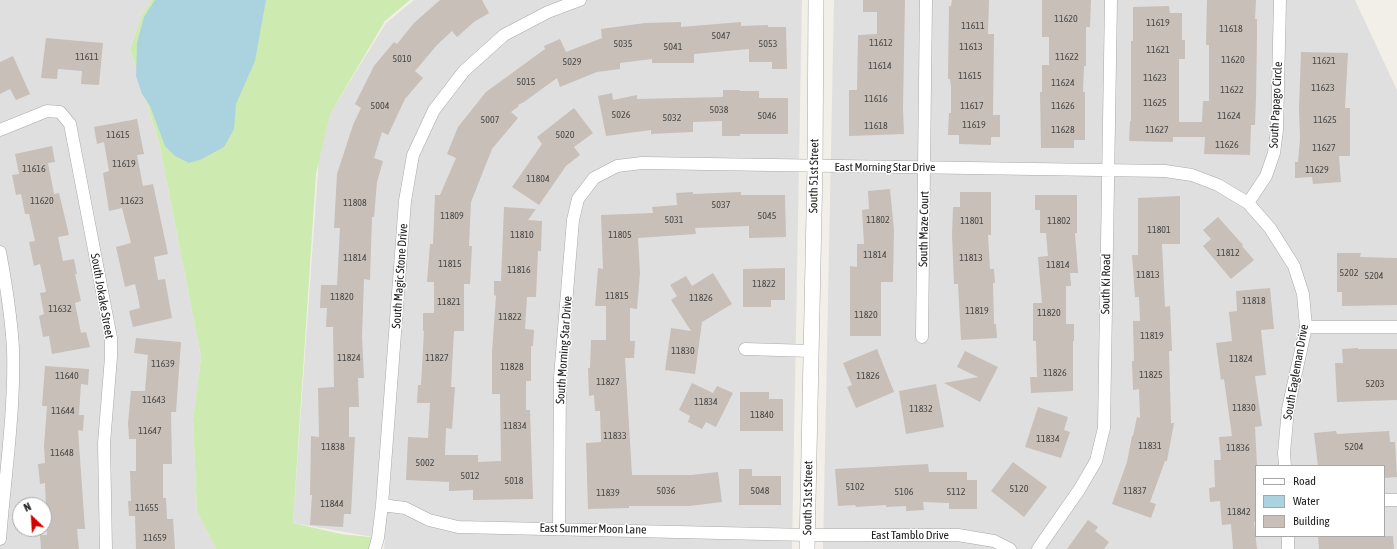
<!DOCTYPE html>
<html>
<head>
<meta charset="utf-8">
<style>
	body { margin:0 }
	#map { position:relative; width:1397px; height:549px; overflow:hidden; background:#f2efe9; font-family:"Asap Condensed",sans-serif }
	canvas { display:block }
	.legend { position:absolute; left:1255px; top:465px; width:130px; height:72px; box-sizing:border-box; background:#fff; border:1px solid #a7a7a7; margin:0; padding:5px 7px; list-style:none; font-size:12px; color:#222 }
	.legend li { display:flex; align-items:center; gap:8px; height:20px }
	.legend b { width:20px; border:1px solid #a7a7a7 }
	.north { position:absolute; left:12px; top:497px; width:40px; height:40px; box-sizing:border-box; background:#fff; border:1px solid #a7a7a7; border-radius:50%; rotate:335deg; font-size:11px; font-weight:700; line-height:16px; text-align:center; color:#222 }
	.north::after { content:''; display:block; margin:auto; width:14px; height:18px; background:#d40000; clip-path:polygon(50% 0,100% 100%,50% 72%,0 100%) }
</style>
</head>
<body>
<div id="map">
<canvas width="1397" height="549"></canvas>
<ul class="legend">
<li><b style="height:5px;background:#fff"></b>Road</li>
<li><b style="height:11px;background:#aad3df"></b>Water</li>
<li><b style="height:11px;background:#c7bfb8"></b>Building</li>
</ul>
<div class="north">N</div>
</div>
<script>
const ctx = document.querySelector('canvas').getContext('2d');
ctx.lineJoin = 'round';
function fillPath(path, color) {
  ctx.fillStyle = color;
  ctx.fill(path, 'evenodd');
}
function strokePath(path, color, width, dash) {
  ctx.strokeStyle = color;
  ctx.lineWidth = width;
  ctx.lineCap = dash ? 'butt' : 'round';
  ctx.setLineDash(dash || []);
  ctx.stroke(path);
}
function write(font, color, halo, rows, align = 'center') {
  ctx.font = font + ' "Asap Condensed",sans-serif';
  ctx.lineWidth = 3;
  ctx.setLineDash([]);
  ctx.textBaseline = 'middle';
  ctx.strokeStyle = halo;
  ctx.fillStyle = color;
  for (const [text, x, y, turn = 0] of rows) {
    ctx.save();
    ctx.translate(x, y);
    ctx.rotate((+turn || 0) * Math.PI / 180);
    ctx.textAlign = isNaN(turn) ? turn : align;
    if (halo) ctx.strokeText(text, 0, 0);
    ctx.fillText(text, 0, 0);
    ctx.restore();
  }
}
const residential = new Path2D(`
	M0,0H152L142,15L130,49L159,142L201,357L193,420L197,512L216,549H0ZM20,505H44V529H20Z
	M414,0H802L792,549H384L385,539L293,523L321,128L386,23Z
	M834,0H1355L1397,90V549H823ZM1256,466H1384V536H1256Z`);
const grass = new Path2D(`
	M152,0H410L385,21L330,114L316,174L293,523L341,534L378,538L375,549H216L197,512L193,420L201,357L159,142L130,49L142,15Z`);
const water = new Path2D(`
	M155,0H266L255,61L236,104L234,129L224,147L202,159L189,163L175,156L165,146L150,106L142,94L136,76L137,43L144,17Z`);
const building = new Path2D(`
	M440,0H482L489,13L474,22L457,37L452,31L437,45L415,71L423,78L405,99L388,135L382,132L374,158L383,161L377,182L374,217H372L370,280L364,279L362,336L364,378H358L359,407H349V437H355L351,514H344L343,527L310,525L312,495H310L311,436L319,437L318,388L334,387L333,327H326L327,308H320L321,285H337L340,228H334L337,174L353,125L361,108L355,104L374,66L394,42L397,44L414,23Z
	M863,0H905L903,108L904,134L849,136V90H857L858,35L877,34V12H863Z
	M952,0H989L988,34H994L993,115H1000V137H991V145L959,144V135H948L949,113H951V87L950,79H948L949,6H951Z
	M1042,0H1091L1090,27H1086V66H1084L1083,92H1085V140H1074V148H1041L1040,92H1042V65H1049V37H1042Z
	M1207,0H1256L1255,19H1257V38L1256,98L1255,125H1251L1250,155L1204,154L1205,137H1173V142L1129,141L1130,121H1131V41H1133V7L1169,6L1170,13H1182V40H1185V59H1179V122H1202L1203,101H1209V45H1206Z
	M681,22V27L741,22V26L768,25V27H786L787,69H772V62H749V49L694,54V63H652V59L620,63V69L597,72L560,87L557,78L524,102L518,105L519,106L511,112L518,118L492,149L471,202L469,246H472L470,284H464V331H454L451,387H455L452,429L446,428L445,455H478V462L501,461L500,394H492V352L496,296L494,295V281H501L504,207L536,209L528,220L542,221L541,251H538L536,297H527L525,329L534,330L533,346H531V381H526V410H530L533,499L473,500V490L449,491V482L406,480L408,437L428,438L430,403H417L418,385H421L424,331H423V313H434V282H427L430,244H433L435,195H440L456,158L447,154L458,127L486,92L545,49L544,46L560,39L566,52L602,38L601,29L645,23Z
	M46,38L103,43L99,85L81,84L82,71L58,69L57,79L41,78Z
	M1301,52L1348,53L1345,108H1350V156H1339L1341,182L1313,184L1312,177L1295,178V162H1298L1300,139L1299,109Z
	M13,56L30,94L16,100L10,89L0,94V62Z
	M723,90H739L740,91H759V98H788V134H740V136H722V121L693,122V132L651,134V130L606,136L598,96L612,93L613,100L637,95V99L723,97Z
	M574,108L593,133L574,147L580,155L566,166L539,205L512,187L542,144L537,137Z
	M137,119L144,154L137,155L143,186L153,184L168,254L154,257L158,280L165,279L172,318L133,327L129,311L140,308L138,297L135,284L125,287L116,247L131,243L122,208L109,211L103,173L109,171L104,142L97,144L94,127Z
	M52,146L55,162L48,163L51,178L54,194L59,193L69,235L58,237L63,261L74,259L77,274H75L81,301L75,303L81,333L86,332L90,347L52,354L49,336L43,337L39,316L44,314L40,293L46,292L40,264L34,266L29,242L35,241L29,214H25L21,194L16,195L12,175L19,174L15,154Z
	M890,189L894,230L893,282H881V336H850V266L857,267V244H864L862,210L869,209L868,191Z
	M693,192V194L741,192V195H785L786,237L749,238V226L695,228L696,234L638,238L640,273L637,309L630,308V341H635L634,358H625L632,475H691L718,472L722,502L689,506H629V508L588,509L586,443L601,442L600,411H595L594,395L589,396L588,368H590L591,340H606V306H595L598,268L603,269L601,215L653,213L652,207L677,205L676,193Z
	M960,192H991V235H988L990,269H994L995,283H993L994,324H996L997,338L961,340L958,284H954L952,235L953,207H960Z
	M1035,195H1077V233H1075L1078,273H1070L1071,286H1066V324H1074V341H1073V391L1031,393L1030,377H1037L1036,341H1033V303H1042L1038,257L1048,256L1046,233H1040V210H1035Z
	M1180,196V244H1162L1165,307L1170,306L1172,351H1169L1171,423H1174L1167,461H1165L1150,502L1156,504L1151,518L1112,504L1127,462L1132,436H1133L1137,417L1140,418L1139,389L1133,390L1132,361H1134L1133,321H1140L1139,297H1135L1132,255H1138V198Z
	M1218,217L1243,245L1242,246L1254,260L1231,279L1203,246L1211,239L1203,230Z
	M1337,253H1361L1360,257L1397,258V305L1342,306V292H1337Z
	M785,268V300H771V307H743V269Z
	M713,273L732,304L702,322L695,374L665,370L671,328L691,331L671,300L677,296L670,285L686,276L692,286Z
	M1270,288L1274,329L1261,330L1266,375L1255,376L1262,426L1255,427L1257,466H1256V522H1254L1257,549H1233L1231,524L1222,525L1220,501L1210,502L1209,488L1215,487L1214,460H1221L1219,437L1232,436L1224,379L1221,380L1216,343L1232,341L1229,312L1237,311L1236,291Z
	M136,338L181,342L176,412H171L172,464H163V498H166L167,519H173L175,549H136L135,516H129L128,501H131L130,471H136V439H129L128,423L131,391H145L148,355L134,353Z
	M1358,348V349H1397V400L1337,402L1335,363H1343L1342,349Z
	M877,349L894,392L856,408L847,387L852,385L843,363Z
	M965,351L998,367L980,402L944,383L978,377L957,367Z
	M45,366L89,369L88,385L81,384L80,399L79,415H84L83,431L78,430L85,529H77L79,549H41L40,535H47L45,483L40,484L38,464L45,463L44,446L47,406H42Z
	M692,383L713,393L717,386L733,393L716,427L706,422L702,429L688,422L690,416L679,410Z
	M936,384L944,427L906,434L899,391Z
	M740,392H769V399H783V431H740Z
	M1038,407L1068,417L1064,430L1070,432L1061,458L1025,447Z
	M1336,431L1337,434L1389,431L1390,442H1395L1397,477L1384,478V466H1318L1314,433Z
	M1013,462L1047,487L1024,517L991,491Z
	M928,464L929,472H967V480H977V509H949V503L923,502L924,510L906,511V506L886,507V505L856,507L855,505L838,506L835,469Z
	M739,469H752V476H781V505H739Z
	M1088,520L1098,527L1095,531L1109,542L1104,549H1067Z
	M1318,536H1393L1394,549H1319Z`);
const minor = new Path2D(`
	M0,130L47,111L60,112L70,124L111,338V357L104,443L106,549
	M1248,203L1266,176L1274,153L1277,130L1280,0
	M0,252C6,284 11,316 13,348C15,410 5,476 0,539
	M1306,327H1397
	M922,337L926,0
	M745,349L811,351
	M1384,500H1397
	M382,505L405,508L429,520L458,527L808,535H958L994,541L1010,549
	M559,528L560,377L573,220L578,199L594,178L617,166L642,163L1165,171L1192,175L1218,185L1248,203L1270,228L1294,266L1303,294L1306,327L1288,409L1284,453L1285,466
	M1288,536V549
	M375,549L378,538L382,505L405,201L413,155L434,110L464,71L504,35L548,12L580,0
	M1038,549L1079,490L1096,461L1104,428L1111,0`);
const tertiary = new Path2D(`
	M807,549L815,166L816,0`);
const numberNames = [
	["11620",1066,19],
	["11619",1158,23],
	["11611",973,26],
	["11618",1231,29],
	["5047",721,36],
	["11612",881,43],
	["5035",623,44],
	["5053",768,44],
	["5041",673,47],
	["11613",971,47],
	["11621",1158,50],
	["11611",87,57],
	["11622",1067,57],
	["5010",402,59],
	["11620",1233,60],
	["11621",1324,61],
	["5029",572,62],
	["11614",880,66],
	["11615",970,76],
	["11623",1155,78],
	["5015",526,82],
	["11624",1063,83],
	["11623",1323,88],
	["11622",1232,90],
	["11616",876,99],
	["11625",1155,103],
	["5004",380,106],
	["11617",972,106],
	["11626",1063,106],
	["5038",719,110],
	["5026",621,115],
	["5046",767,116],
	["11624",1229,116],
	["5032",672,118],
	["5007",490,120],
	["11625",1325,120],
	["11619",974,125],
	["11618",876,126],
	["11628",1063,130],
	["11627",1157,130],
	["11615",118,135],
	["5020",565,135],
	["11626",1227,145],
	["11627",1324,148],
	["11619",124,164],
	["11616",34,169],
	["11629",1317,170],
	["11804",538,179],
	["11620",42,201],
	["11623",132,201],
	["11808",355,203],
	["5037",721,205],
	["11809",452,216],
	["5045",767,216],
	["5031",674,220],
	["11802",878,220],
	["11801",972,221],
	["11802",1059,221],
	["11801",1159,230],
	["11810",522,235],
	["11805",620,235],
	["11812",1228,253],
	["11814",875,255],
	["11814",355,258],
	["11813",971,258],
	["11815",450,264],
	["11814",1058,265],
	["11816",519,270],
	["5202",1349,273],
	["11813",1148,275],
	["5204",1374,276],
	["11822",764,284],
	["11815",617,296],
	["11820",342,297],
	["11826",701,298],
	["11818",1254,301],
	["11821",449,302],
	["11632",60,309],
	["11819",977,311],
	["11820",1049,313],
	["11820",866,315],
	["11822",510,317],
	["11819",1152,336],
	["11830",683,351],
	["11824",349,358],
	["11827",437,358],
	["11824",1241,359],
	["11639",163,364],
	["11828",512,367],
	["11826",1055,373],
	["11825",1151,375],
	["11640",67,376],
	["11826",868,376],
	["11827",608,382],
	["5203",1375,384],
	["11643",154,400],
	["11834",706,402],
	["11830",1244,408],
	["11832",921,409],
	["11644",63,411],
	["11840",762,415],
	["11834",515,426],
	["11647",150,431],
	["11833",615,436],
	["11834",1048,439],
	["11831",1150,446],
	["11838",333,447],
	["5204",1354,447],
	["11836",1238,448],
	["11648",62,453],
	["5002",425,463],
	["5012",470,476],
	["5018",514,481],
	["5102",855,487],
	["5120",1019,489],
	["5036",666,491],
	["5048",760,491],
	["11837",1135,491],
	["5106",904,492],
	["5112",956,492],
	["11839",608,493],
	["11844",332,504],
	["11655",147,508],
	["11842",1239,512],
	["11659",155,538]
];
const streetNames = [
	["South Papago Circle",1276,105,-87],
	["East Morning Star Drive",885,167],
	["South 51st Street",814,176,-89],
	["South Maze Court",924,229,-89],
	["South Magic Stone Drive",400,276,-86],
	["South Ki Road",1106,284,-89],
	["South Jokake Street",102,296,80],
	["South Morning Star Drive",564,350,-86],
	["South Eagleman Drive",1296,372,-80],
	["South 51st Street",808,498,-89],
	["East Summer Moon Lane",593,529,1],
	["East Tamblo Drive",910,535]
];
fillPath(residential, '#e0dfdf');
fillPath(grass, '#cdebb0');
fillPath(water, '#aad3df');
fillPath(building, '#c7bfb8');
strokePath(minor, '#a9a9a9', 13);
strokePath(tertiary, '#a9a9a9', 16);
strokePath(minor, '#fff', 12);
strokePath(tertiary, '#fff', 15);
write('10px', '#4b4948', null, numberNames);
write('12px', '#222', '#fff', streetNames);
</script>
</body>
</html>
